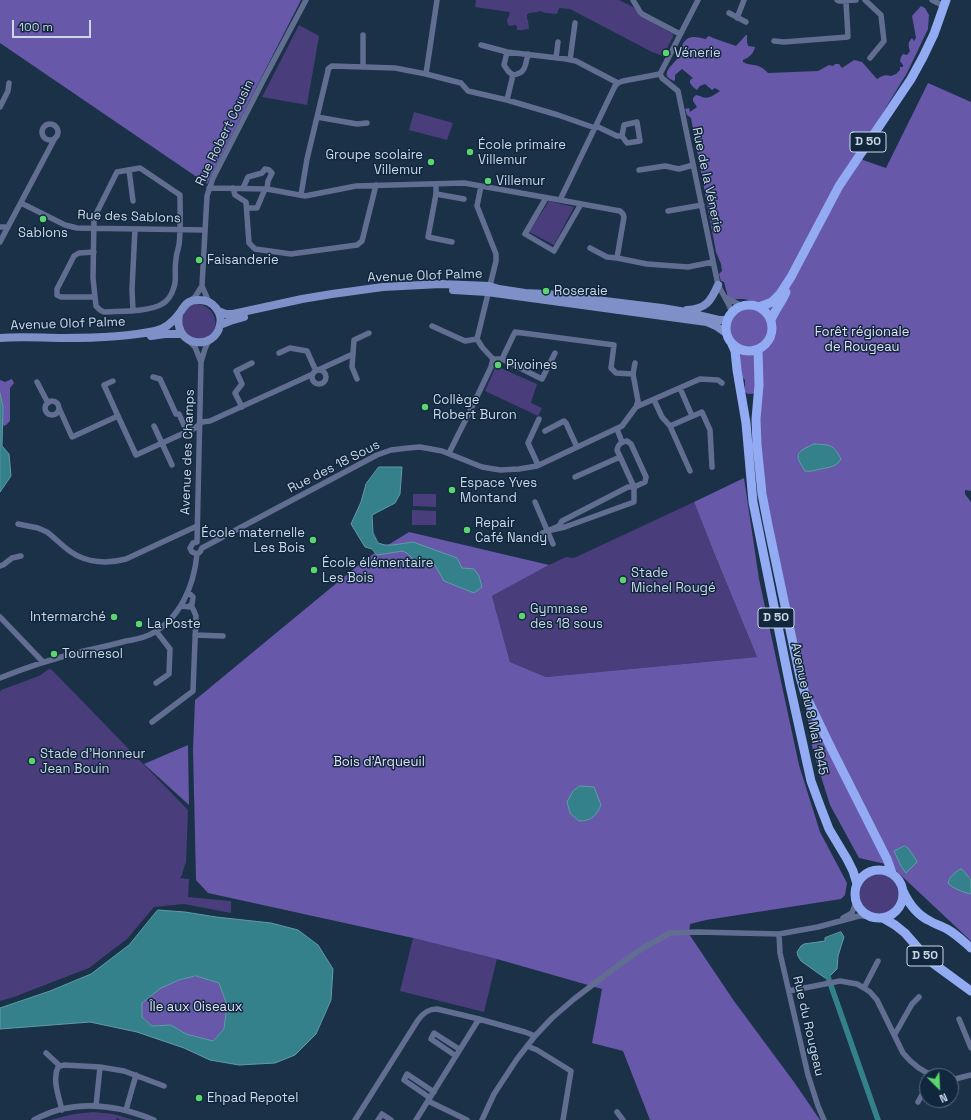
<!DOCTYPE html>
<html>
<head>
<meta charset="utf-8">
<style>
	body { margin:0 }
	#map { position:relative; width:971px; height:1120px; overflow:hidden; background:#1a3147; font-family:"Space Grotesk",sans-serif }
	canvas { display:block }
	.north { position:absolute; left:919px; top:1068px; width:40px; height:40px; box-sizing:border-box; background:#11273d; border:1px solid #5b6e81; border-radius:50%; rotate:156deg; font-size:11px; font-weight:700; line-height:16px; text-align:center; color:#cbd9e7 }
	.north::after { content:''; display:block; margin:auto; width:14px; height:18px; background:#5bd56e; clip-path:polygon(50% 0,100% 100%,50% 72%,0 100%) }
	.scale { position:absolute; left:12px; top:20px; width:79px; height:18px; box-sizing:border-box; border:2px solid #cbd9e7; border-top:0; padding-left:5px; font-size:12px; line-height:14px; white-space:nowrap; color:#cbd9e7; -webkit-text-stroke:3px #11273d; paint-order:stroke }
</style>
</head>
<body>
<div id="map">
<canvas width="971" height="1120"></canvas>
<div class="north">N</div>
<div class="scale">100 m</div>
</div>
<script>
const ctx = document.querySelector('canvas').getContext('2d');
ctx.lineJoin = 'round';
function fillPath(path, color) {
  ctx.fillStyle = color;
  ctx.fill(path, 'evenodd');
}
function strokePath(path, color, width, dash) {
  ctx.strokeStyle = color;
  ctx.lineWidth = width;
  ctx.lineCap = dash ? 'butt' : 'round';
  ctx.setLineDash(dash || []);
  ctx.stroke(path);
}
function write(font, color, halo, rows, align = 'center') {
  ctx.font = font + ' "Space Grotesk",sans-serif';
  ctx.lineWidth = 3;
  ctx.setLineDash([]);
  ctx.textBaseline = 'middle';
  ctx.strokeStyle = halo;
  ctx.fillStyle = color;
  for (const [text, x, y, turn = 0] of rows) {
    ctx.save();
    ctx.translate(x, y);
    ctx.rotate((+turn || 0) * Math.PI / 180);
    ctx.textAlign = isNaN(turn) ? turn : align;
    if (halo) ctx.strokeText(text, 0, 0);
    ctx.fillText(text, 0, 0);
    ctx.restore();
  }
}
const green = new Path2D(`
	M476,0H619L633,7L639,15L673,34V37L663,56L652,52L570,9L559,8L557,14L546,13L539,11L538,12L529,13L527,15V19L528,20L529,29L522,30H517V26L515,25L511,26L508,25L507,20L510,13L509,12L475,7Z
	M299,25L319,36L307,105L262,97Z
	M414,112L453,123L447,140L409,130Z
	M549,201L574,207L554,245L529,232Z
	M197,304C218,306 223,334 202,339C198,340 191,338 187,337L179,320L190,305Z
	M496,366L537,384L531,403L542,408L538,416L485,391Z
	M413,494H436V507L413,506Z
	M694,502L717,560L757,657L546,677L510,662L492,596L549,565L566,557L574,558Z
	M412,510L436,511V525H412Z
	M49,669L52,670L188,810L186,863L185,864L182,875L180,878L189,879L188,897L231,901V913L184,904L154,907L127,939L89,968L11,998L0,1001V692L1,690L39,676Z
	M859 894a20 20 0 1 1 40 0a20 20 0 1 1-40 0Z
	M413,938L497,959L484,1012L400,991Z
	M93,1112L113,1114L134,1120H120L117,1118L116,1120H50L74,1114Z`);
const forest = new Path2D(`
	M0,0H301L207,184L0,43Z
	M921,6L925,8L929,15L928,29L907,73L857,155L863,160L886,168L928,83L971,102V491L965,490V494L971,502V880L963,870L953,888H957L971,894V941L890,865L859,858L830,805L813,751L792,625L765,493L759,444L760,393L748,394L745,392V380L740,375C736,359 720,324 736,312C742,307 747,310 754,307C756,306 757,305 759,303L744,299H733L728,297L724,282L721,281L719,274L722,271L721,264L716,252L691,118L687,115L685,109L689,108L690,112L697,107L693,101V98L696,95C698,95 700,96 702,97C709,100 715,94 720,91L715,88L712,90L705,84L700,86L697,90L693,87L690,83V80L693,78L682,69L675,75V80L674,81C670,79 665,77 667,72C669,67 674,63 677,59C680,53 682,42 687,39C693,35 700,38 706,39L707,37L709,36L713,38L736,46L746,35H747V42L748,46L755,47C754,53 749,58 743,60V62C752,67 758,62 768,73L818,71L829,65L833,66L835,64H839L842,68L854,60L862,62L877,79C882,76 885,74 891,76L896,74L900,70V67H903V65L900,61L901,57L903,54L907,55L910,51C908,45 908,42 912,38L914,41L916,38L912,16Z
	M12,379L14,383L10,388V421L6,425L3,426V407L0,393V380L5,382Z
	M744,478L759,579L799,765L820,832L847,883L845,895L841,899L706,920L690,924L689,934L734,1001L794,1082L820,1120H650L623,1051L592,1043L602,989L497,959L413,938L208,893L196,880L193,750L195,700L367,558L409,532L549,565L492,596L510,662L546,677L757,657L717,560L694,502Z
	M188,745V746L189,805L144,764Z
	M196,976L219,983L227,1005L224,1029L213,1041L186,1034L171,1025L152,1026L142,1017V1003L161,988L179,980Z`);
const water = new Path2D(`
	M0,393L3,407L2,446L9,454L11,476L0,492Z
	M814,444C831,445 833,444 841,459C837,467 829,467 821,469C814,470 813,472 805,471C793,453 797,452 814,444Z
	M379,467H402L400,494L395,503L372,515L373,533L378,543L385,545H393L413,542L457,558L462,568L474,569L479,576L482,587L474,593L444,581L433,562L417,563L408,554L403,551L377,555L372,549L365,547L351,524L361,502L366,484Z
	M580,786L594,787L601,805C596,816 592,821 579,821L570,813L567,802L573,791Z
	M905,846L908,848L917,861L916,863L906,873L901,866L894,851L900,848Z
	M961,869L963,870L971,880V894C963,892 953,889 948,883C949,877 956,871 961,869Z
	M158,910L185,912L216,917L271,923L298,930L318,945L333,969L331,1000L316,1034L295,1055L275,1063L239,1065L210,1060L184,1048L137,1032L90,1022L0,1029V1008L50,991L91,974L129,945ZM196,976L219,983L227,1005L224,1029L213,1041L186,1034L171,1025L152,1026L142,1017V1003L161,988L179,980Z
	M841,932L844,937L838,956L837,969L831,975L825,978L801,961L798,956L797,952L801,946L804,944L825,941V938Z`);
const canal = new Path2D(`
	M828,977L878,1120`);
const minor = new Path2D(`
	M633,0L640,12L642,14L680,34
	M837,0L839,1L856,0
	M865,0L881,15L884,41L870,58
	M932,0L944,6
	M729,13L746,22
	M737,18L744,0
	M774,41L784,42L848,37L846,1
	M481,45L507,52L566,59L576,61L618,83
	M507,52L504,65L508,71L513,75C526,73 525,66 528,54
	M556,58L558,42
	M570,60L575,23
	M363,66V35
	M426,74L437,0
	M660,74L662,78L678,91L718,285L729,305L732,313
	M507,100L513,75
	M0,107L8,91L9,83
	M317,117L357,124L367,123
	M637,122L640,141L627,143L622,136L624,125Z
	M42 132a8 8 0 1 1 16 0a8 8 0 1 1-16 0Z
	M596,126L617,136H622
	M140,168L180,195C180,212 181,228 179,245C178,250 176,255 176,260C174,269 177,279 174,287C172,294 168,301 162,304C150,312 118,311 104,312L100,310L96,306L93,278L94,218L117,172Z
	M129,170L133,201
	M639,170L665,166L679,169L693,165
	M436,184V194L464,199
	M209,188L267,189L305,196L356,186L464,183L560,200L615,86L618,83L623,81L660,74L698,0
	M233,188L235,195L246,202L249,243L255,249L291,254L357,245L362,241L376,185
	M243,188L248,177L262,173L265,169L269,170L272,173L268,181L267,189
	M436,194L428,237L452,242
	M301,195L307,159L328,71V69L332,66L395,68L426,74L461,83L468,91L507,100L558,115L595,128
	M546,198L525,234L554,251L581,204
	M560,200L620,211L623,214L624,217L617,258L647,264L688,267L713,262
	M21,203L65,225L77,228L205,230
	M247,208H257L265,189
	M668,211L702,205
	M0,227H8
	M0,242L55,138
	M590,248L607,257L617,258
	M94,252L79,253L74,256L57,289V295L61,297H95
	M725,297L742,306
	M190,301L195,297L202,286
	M209,302L202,286L207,196L213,178L264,79L306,0
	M133,311L132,289L135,229
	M432,326L465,341L477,339
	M189,341L195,347L201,362
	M279,353L290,348L307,351L316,371
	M493,359H502L515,332L614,345L611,368L616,373L633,374
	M502,359L542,379L555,353
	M318,370L353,354
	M312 377a7 7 0 1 1 14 0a7 7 0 1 1-14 0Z
	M153,377L160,379L176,414H179L187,432
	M357,379L352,367L354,340L369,333
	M113,381L104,385L118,416
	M37,382L48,403
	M680,388L692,416
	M654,400L662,417L670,426L702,412L710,430L712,467
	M45 408a7 7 0 1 1 14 0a7 7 0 1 1-14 0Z
	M242,407L235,393L242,384L236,371L252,363
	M636,407L700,379L718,380L722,383
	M59,408L72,437L118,416L136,455L195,428L202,422L210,421L313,374
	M154,426L172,465
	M670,426L690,471
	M617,429L622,442
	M545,431L564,421L566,423L577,447
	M627,441L631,444L646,477L645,482L634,487L617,450C618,444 621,442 627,441Z
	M449,453L473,405L491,367L493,359L482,347L477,339L496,261V254L477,206L481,186
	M538,465L528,443L539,419
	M575,477L620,457
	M628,487H634V502L565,527L547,531L559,526L562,521Z
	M535,502L553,544
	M18,524L38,528L47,532C55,538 62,546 71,552C87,563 108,564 126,559L197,526
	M532,538L547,531
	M197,542L201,362L205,349L209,340
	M197,542L193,543L190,548L192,552L197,554
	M202,548L360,464L377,455L391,450L408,448L420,447L442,451L482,467L500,470L519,469L537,466L622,426L636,407L638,401L633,374L635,363
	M0,566L3,565L12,558L21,556
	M181,605C186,607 188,608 192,604L193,597L188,592
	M0,617L43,662
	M195,635L223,636
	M0,678C27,667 55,658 84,651C98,648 112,645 126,641C134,640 142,638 149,635C180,620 194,586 197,554L200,552L202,548
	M156,683L169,674L170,649L156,631
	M152,722L193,691L196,616L194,611L191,605
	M843,918L852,913L856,902
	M779,934L780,953L808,1075L818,1106L824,1120
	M864,988L878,961
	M789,991L840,981L857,984L864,988L870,992L877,1000L903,1053C912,1064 922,1072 935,1076
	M959,1019L971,1048
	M895,1034L912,1004L919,997
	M527,1046L537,1050L571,1071L563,1120
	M46,1053L60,1066
	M456,1056L431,1039L434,1033L459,1049
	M951,1078L955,1079L971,1075
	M430,1098L404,1080L407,1074L434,1092
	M428,1101L467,1120
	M918,1102L927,1086
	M96,1106L100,1067L124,1071L164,1086
	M62,1110C59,1097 52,1080 58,1067L64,1065L100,1067
	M126,1110L136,1075
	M617,1112L623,1120
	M34,1120C72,1099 115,1104 154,1120
	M355,1120L418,1020C423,1013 428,1009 437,1009L479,1019L525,1032L535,1036
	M378,1120L382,1114L391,1120
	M416,1120L479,1019
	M482,1120L494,1094L517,1059L535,1036L552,1018L574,999L616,967L643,948L670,933L697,932L779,934L818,927L859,916H869`);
const secondary = new Path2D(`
	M453,290L487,292L692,320L707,322L716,326L726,333
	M687,310C706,309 711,301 718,285
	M218,311L226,314H233L302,299L332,294L383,287L441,284L489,286L499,289L525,293L547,294L662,308L680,311L719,320H727
	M220,325L230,321L244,317
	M151,336L165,334H182
	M0,338C21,336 43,338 64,338C93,338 127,337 155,331C165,329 173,322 179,314C185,305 188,299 200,300C213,300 223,313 220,325C215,351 173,348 179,314`);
const primary = new Path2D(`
	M726 328a23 23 0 1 1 46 0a23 23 0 1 1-46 0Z
	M759,307L772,302L780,294L791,277L839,186L911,79L923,57L934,34L946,0
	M771,320C775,310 782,302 786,292
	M731,342L735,351L737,370L746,423L753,502L790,686L811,781L819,803L829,829L847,859L853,871L857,884
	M758,349L759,385L756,419L757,445L762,494L768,525L800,677L805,694L832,750L887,859L892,873
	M855 894a24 24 0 1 1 48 0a24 24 0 1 1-48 0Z
	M903,891C909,904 917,915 930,921C935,924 941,926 947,929C956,934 963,941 971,948
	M883,918L895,925L905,933L926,957L934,964L971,991`);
const markers = [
	[666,53,4,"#5bd56e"],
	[470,152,4,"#5bd56e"],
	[431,162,4,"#5bd56e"],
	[488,181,4,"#5bd56e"],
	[43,219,4,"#5bd56e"],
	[199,260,4,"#5bd56e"],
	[546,291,4,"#5bd56e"],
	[498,365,4,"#5bd56e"],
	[425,407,4,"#5bd56e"],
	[452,490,4,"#5bd56e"],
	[467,530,4,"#5bd56e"],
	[313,540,4,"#5bd56e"],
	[314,570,4,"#5bd56e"],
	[623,580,4,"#5bd56e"],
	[522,616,4,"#5bd56e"],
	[114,617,4,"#5bd56e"],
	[139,624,4,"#5bd56e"],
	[54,654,4,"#5bd56e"],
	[32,761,4,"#5bd56e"],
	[199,1098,4,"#5bd56e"]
];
const shields = [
	[868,142,36],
	[776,618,36],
	[925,956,36]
];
const shieldNames = [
	["D 50",868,142],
	["D 50",776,618],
	["D 50",925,956]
];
const poiNames = [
	["Vénerie",674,53],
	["École primaire",478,145],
	["Villemur",478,160],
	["Groupe scolaire",423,155,"right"],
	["Villemur",423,170,"right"],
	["Villemur",496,181],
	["Sablons",43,233,"center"],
	["Faisanderie",207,260],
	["Roseraie",554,291],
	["Pivoines",506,365],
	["Collège",433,400],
	["Robert Buron",433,415],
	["Espace Yves",460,483],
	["Montand",460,498],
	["Repair",475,523],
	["Café Nandy",475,538],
	["École maternelle",305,533,"right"],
	["Les Bois",305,548,"right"],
	["École élémentaire",322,563],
	["Les Bois",322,578],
	["Stade",631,573],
	["Michel Rougé",631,588],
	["Gymnase",530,609],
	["des 18 sous",530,624],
	["Intermarché",106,617,"right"],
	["La Poste",147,624],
	["Tournesol",62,654],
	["Stade d'Honneur",40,754],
	["Jean Bouin",40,769],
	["Ehpad Repotel",207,1098]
];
const streetNames = [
	["Rue Robert Cousin",225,133,-64],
	["Rue de la Vénerie",707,180,78],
	["Rue des Sablons",129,217,2],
	["Avenue Olof Palme",425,276,-2],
	["Avenue Olof Palme",68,324,-2],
	["Avenue des Champs",188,452,-88],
	["Rue des 18 Sous",334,467,-27],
	["Avenue du 8 Mai 1945",809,709,78],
	["Rue du Rougeau",808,1026,77]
];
const parkNames = [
	["Forêt régionale",862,332],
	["de Rougeau",862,347],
	["Bois d'Arqueuil",379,762],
	["Île aux Oiseaux",196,1007]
];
fillPath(green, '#493d7b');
fillPath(forest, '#6858aa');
fillPath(water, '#34818c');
strokePath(water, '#619ba7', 1);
strokePath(canal, '#34818c', 5.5);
strokePath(minor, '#626e91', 5.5);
strokePath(secondary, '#7d90c8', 8);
strokePath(primary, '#92abf3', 9);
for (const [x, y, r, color] of markers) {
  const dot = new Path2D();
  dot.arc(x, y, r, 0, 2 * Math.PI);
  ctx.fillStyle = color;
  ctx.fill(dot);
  strokePath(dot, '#11273d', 1.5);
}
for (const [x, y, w] of shields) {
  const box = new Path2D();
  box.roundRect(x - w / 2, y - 10, w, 20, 3);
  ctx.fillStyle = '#11273d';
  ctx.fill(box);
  strokePath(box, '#cbd9e7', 1);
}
write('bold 12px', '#cbd9e7', null, shieldNames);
write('13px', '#cbd9e7', '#11273d', poiNames, 'left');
write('13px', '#cbd9e7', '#11273d', streetNames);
write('13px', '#e2dff7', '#11273d', parkNames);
</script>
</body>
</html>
